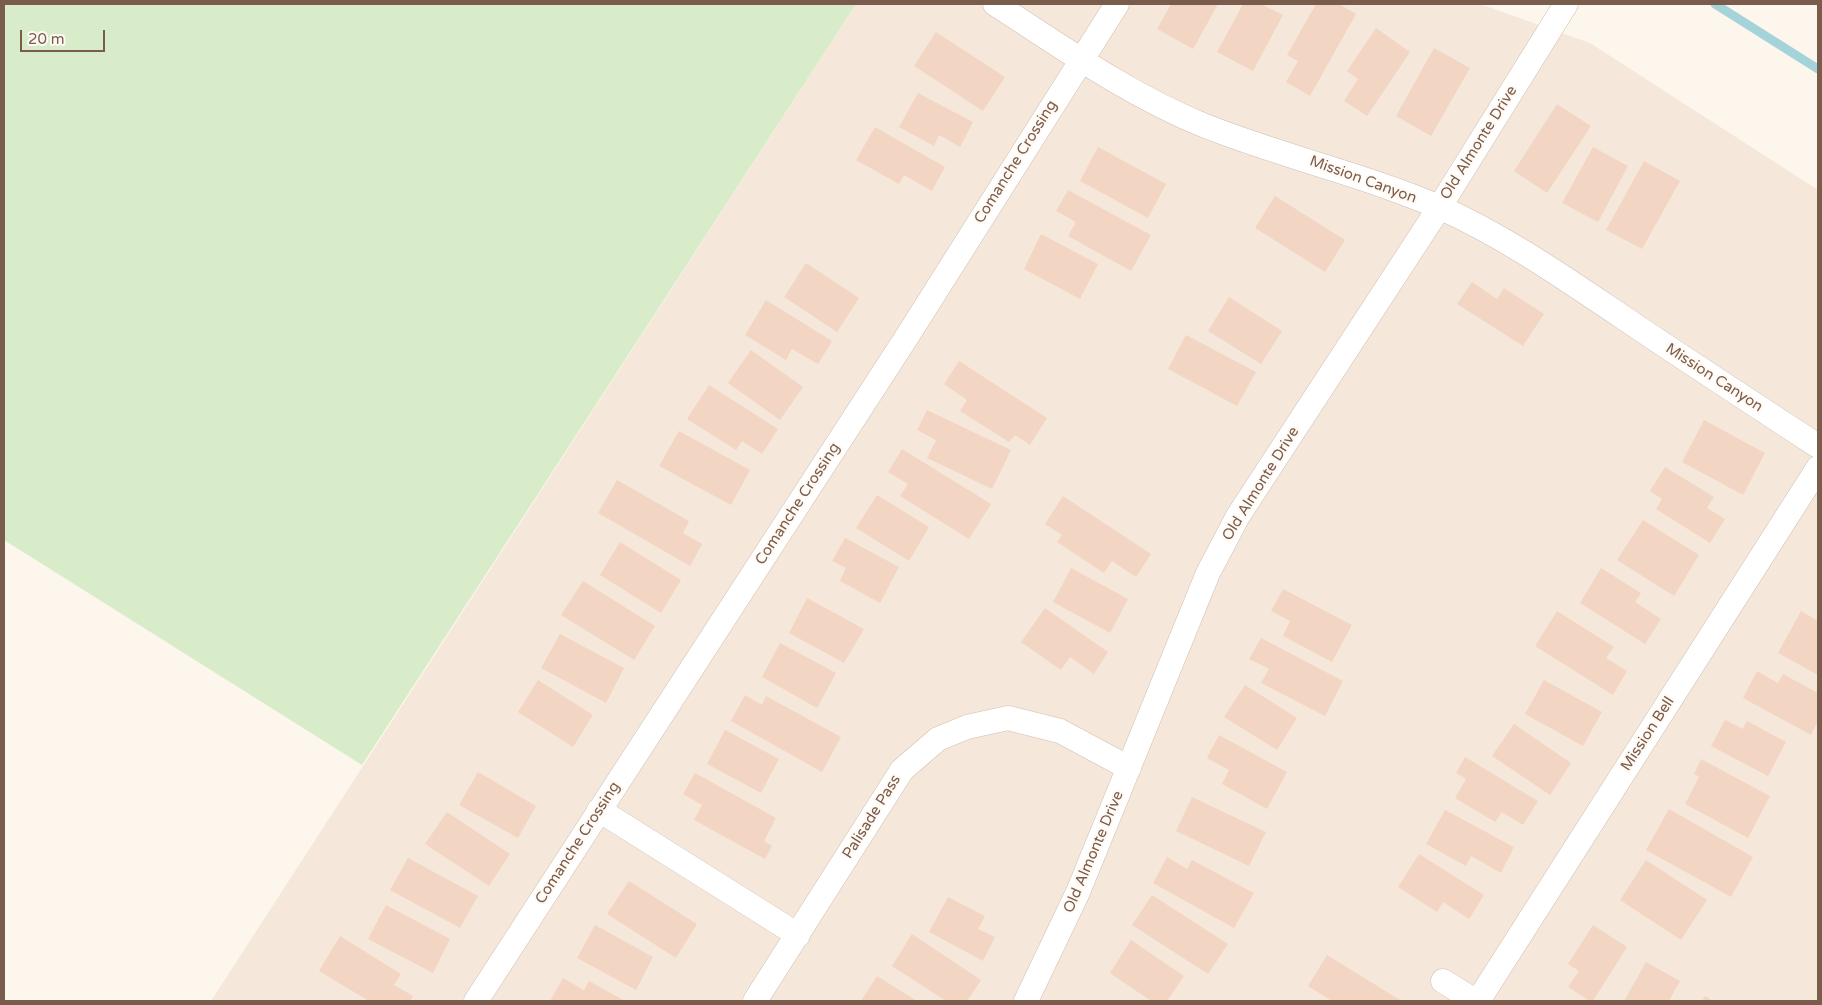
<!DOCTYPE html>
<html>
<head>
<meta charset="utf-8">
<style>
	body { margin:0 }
	#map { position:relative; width:1822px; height:1005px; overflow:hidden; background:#fdf6ec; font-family:"Varela Round",sans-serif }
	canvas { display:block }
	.frame { position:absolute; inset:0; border:5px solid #7a5c4d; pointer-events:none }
	.scale { position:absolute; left:20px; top:30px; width:85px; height:22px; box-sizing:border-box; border:2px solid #7a5c4d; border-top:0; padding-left:6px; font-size:15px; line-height:18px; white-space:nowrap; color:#7a5c4d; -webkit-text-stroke:4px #fffaf3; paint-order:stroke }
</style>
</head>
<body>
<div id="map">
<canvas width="1822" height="1005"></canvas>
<div class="frame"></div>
<div class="scale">20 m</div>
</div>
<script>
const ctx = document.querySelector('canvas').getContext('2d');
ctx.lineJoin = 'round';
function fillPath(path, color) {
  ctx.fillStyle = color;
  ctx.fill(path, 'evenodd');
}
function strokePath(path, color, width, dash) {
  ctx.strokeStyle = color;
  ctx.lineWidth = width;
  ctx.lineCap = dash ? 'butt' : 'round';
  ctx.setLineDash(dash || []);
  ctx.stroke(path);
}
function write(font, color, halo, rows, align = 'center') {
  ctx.font = font + ' "Varela Round",sans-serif';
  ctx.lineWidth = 4.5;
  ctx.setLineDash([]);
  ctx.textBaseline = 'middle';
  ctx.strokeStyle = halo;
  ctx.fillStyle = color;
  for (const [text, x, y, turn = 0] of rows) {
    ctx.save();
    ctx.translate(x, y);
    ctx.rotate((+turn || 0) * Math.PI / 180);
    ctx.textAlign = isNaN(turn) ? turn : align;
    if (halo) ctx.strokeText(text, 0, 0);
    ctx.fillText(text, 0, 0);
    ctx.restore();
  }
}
const residential = new Path2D(`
	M856,4H1480L1590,43L1818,190V1001H211Z`);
const green = new Path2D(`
	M4,4H856L362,765L4,540Z`);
const stream = new Path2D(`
	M1715,4L1818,69`);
const building = new Path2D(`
	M1171,4H1218L1193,49L1157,29Z
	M1243,4H1261L1283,15L1253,71L1217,52Z
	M1316,4H1339L1356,14L1310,96L1286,82L1298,61L1287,55Z
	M1376,28L1410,52L1367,116L1344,101L1358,79L1347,71Z
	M936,32L1005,77L983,111L914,66Z
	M1434,48L1470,68L1431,136L1396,116Z
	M918,93L973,122L960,147L939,135L934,146L899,127Z
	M1557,104L1591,126L1547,193L1514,171Z
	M875,127L945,167L932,191L904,175L899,184L856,160Z
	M1098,147L1166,184L1148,218L1080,181Z
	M1593,147L1628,166L1598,222L1562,203Z
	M1644,161L1680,181L1642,249L1606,230Z
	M1068,190L1151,235L1131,271L1068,236L1076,222L1056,211Z
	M1275,196L1345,240L1325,272L1255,228Z
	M1041,234L1098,264L1080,299L1024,269Z
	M806,263L859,298L837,332L784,297Z
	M1472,282L1497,299L1504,288L1544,314L1523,346L1457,304Z
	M1229,297L1282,331L1261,364L1208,331Z
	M766,300L832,341L818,364L792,349L786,360L745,335Z
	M1186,335L1256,372L1237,406L1168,369Z
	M751,350L803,387L780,420L728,383Z
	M959,361L1047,418L1030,445L1015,435L1009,442L960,411L967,400L944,384Z
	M709,385L778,429L762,454L742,441L736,450L687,419Z
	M927,410L1011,450L992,489L927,458L936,440L917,430Z
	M1704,420L1765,453L1743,495L1682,462Z
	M679,431L750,470L731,505L659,466Z
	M902,449L991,504L969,539L900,496L908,484L888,472Z
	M1665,467L1714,497L1707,508L1725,519L1710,543L1656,509L1662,499L1650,491Z
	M617,480L689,521L683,533L702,544L690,566L598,513Z
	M877,495L929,527L909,561L856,528Z
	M1063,496L1151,554L1136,577L1112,561L1104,573L1057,542L1062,535L1045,524Z
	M1643,520L1699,555L1674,596L1617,560Z
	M845,538L899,567L880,603L840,581L846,568L832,561Z
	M620,542L681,580L661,613L600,575Z
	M1071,568L1128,599L1110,633L1053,602Z
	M1601,568L1641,593L1635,602L1661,619L1645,644L1580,603Z
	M583,581L655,626L634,660L561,615Z
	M1283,589L1352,625L1332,662L1283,636L1290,621L1271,611Z
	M807,598L864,629L844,663L789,633Z
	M1045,608L1108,652L1094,674L1070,657L1061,670L1021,642Z
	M1557,611L1614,647L1606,658L1627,671L1613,695L1535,646Z
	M1801,611L1818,621V675L1778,653Z
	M560,634L624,668L606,703L541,668Z
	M1261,638L1343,681L1325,716L1261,683L1269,669L1249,659Z
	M780,643L836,673L817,708L762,677Z
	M1757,671L1778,683L1783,674L1818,693V721L1811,735L1743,698Z
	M538,680L593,715L573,747L518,712Z
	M1544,680L1602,712L1583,746L1525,714Z
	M1245,685L1297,718L1277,750L1224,717Z
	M745,695L762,705L766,696L841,737L822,772L731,721Z
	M1725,720L1743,729L1747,721L1786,742L1768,776L1711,746Z
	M1514,724L1571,763L1550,795L1492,756Z
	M725,730L779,759L761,793L707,764Z
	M1219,735L1287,772L1267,809L1222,784L1229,770L1207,758Z
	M1465,757L1538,801L1523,825L1502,812L1495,822L1455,798L1466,779L1456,773Z
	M1701,759L1770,796L1748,838L1685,804L1699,777L1694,774Z
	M478,772L536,806L518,838L459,805Z
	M695,773L776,818L764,841L772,846L765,859L694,820L702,805L683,794Z
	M1192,797L1266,832L1249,866L1176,831Z
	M1669,809L1753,857L1731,897L1646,850Z
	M1445,810L1514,847L1501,873L1471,856L1466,866L1426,844Z
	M447,812L510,854L489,886L425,844Z
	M1419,854L1484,895L1469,919L1443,902L1437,912L1398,887Z
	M1167,857L1187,869L1192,860L1254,893L1234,928L1153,883Z
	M408,858L478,896L460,928L390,890Z
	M1646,860L1707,900L1681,940L1620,900Z
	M629,881L697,924L676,958L607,914Z
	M1152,895L1228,944L1208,974L1132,925Z
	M948,897L985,916L978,929L995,937L983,961L929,932Z
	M386,905L450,939L433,973L368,939Z
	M595,925L653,957L636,990L577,958Z
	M1593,925L1627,947L1593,1001H1590L1568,987L1579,971L1568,964Z
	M912,934L981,980L967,1001H946L892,966Z
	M340,936L401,974L394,985L413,996L410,1001H369L319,971Z
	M1131,940L1184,976L1167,1001H1151L1110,973Z
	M1327,955L1400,1000L1399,1001H1332L1308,986Z
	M1646,962L1680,981L1669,1001H1624Z
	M877,976L917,1001H861Z
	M563,978L584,990L589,981L625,1001H550Z
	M1705,996L1713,1001H1702Z`);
const street = new Path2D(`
	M995,4C1062,47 1129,95 1203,125C1280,156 1362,174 1439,207C1504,236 1563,277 1621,316C1686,360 1752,403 1818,446
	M599,810L798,935
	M1443,981L1475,1001
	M476,1001L908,335L1117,4
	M755,1001L902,770L938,739L967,727L1008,718L1060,731L1129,768
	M1026,1001L1078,892L1208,573L1238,516L1439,208L1566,4
	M1478,1001L1818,468`);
const streetNames = [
	["Old Almonte Drive",1479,143,-58],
	["Comanche Crossing",1016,162,-58],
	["Mission Canyon",1363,180,20],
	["Mission Canyon",1714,378,33],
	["Old Almonte Drive",1261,484,-58],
	["Comanche Crossing",798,504,-57],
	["Mission Bell",1648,734,-57],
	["Palisade Pass",872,817,-58],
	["Comanche Crossing",578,843,-57],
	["Old Almonte Drive",1094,852,-67]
];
fillPath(residential, '#f5e8da');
fillPath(green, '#d8ecc9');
strokePath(stream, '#a5d3da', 9);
fillPath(building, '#f3d5c3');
strokePath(street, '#d1beb0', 25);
strokePath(street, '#fff', 24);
write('15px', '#7a5c4d', '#fffaf3', streetNames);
</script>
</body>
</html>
